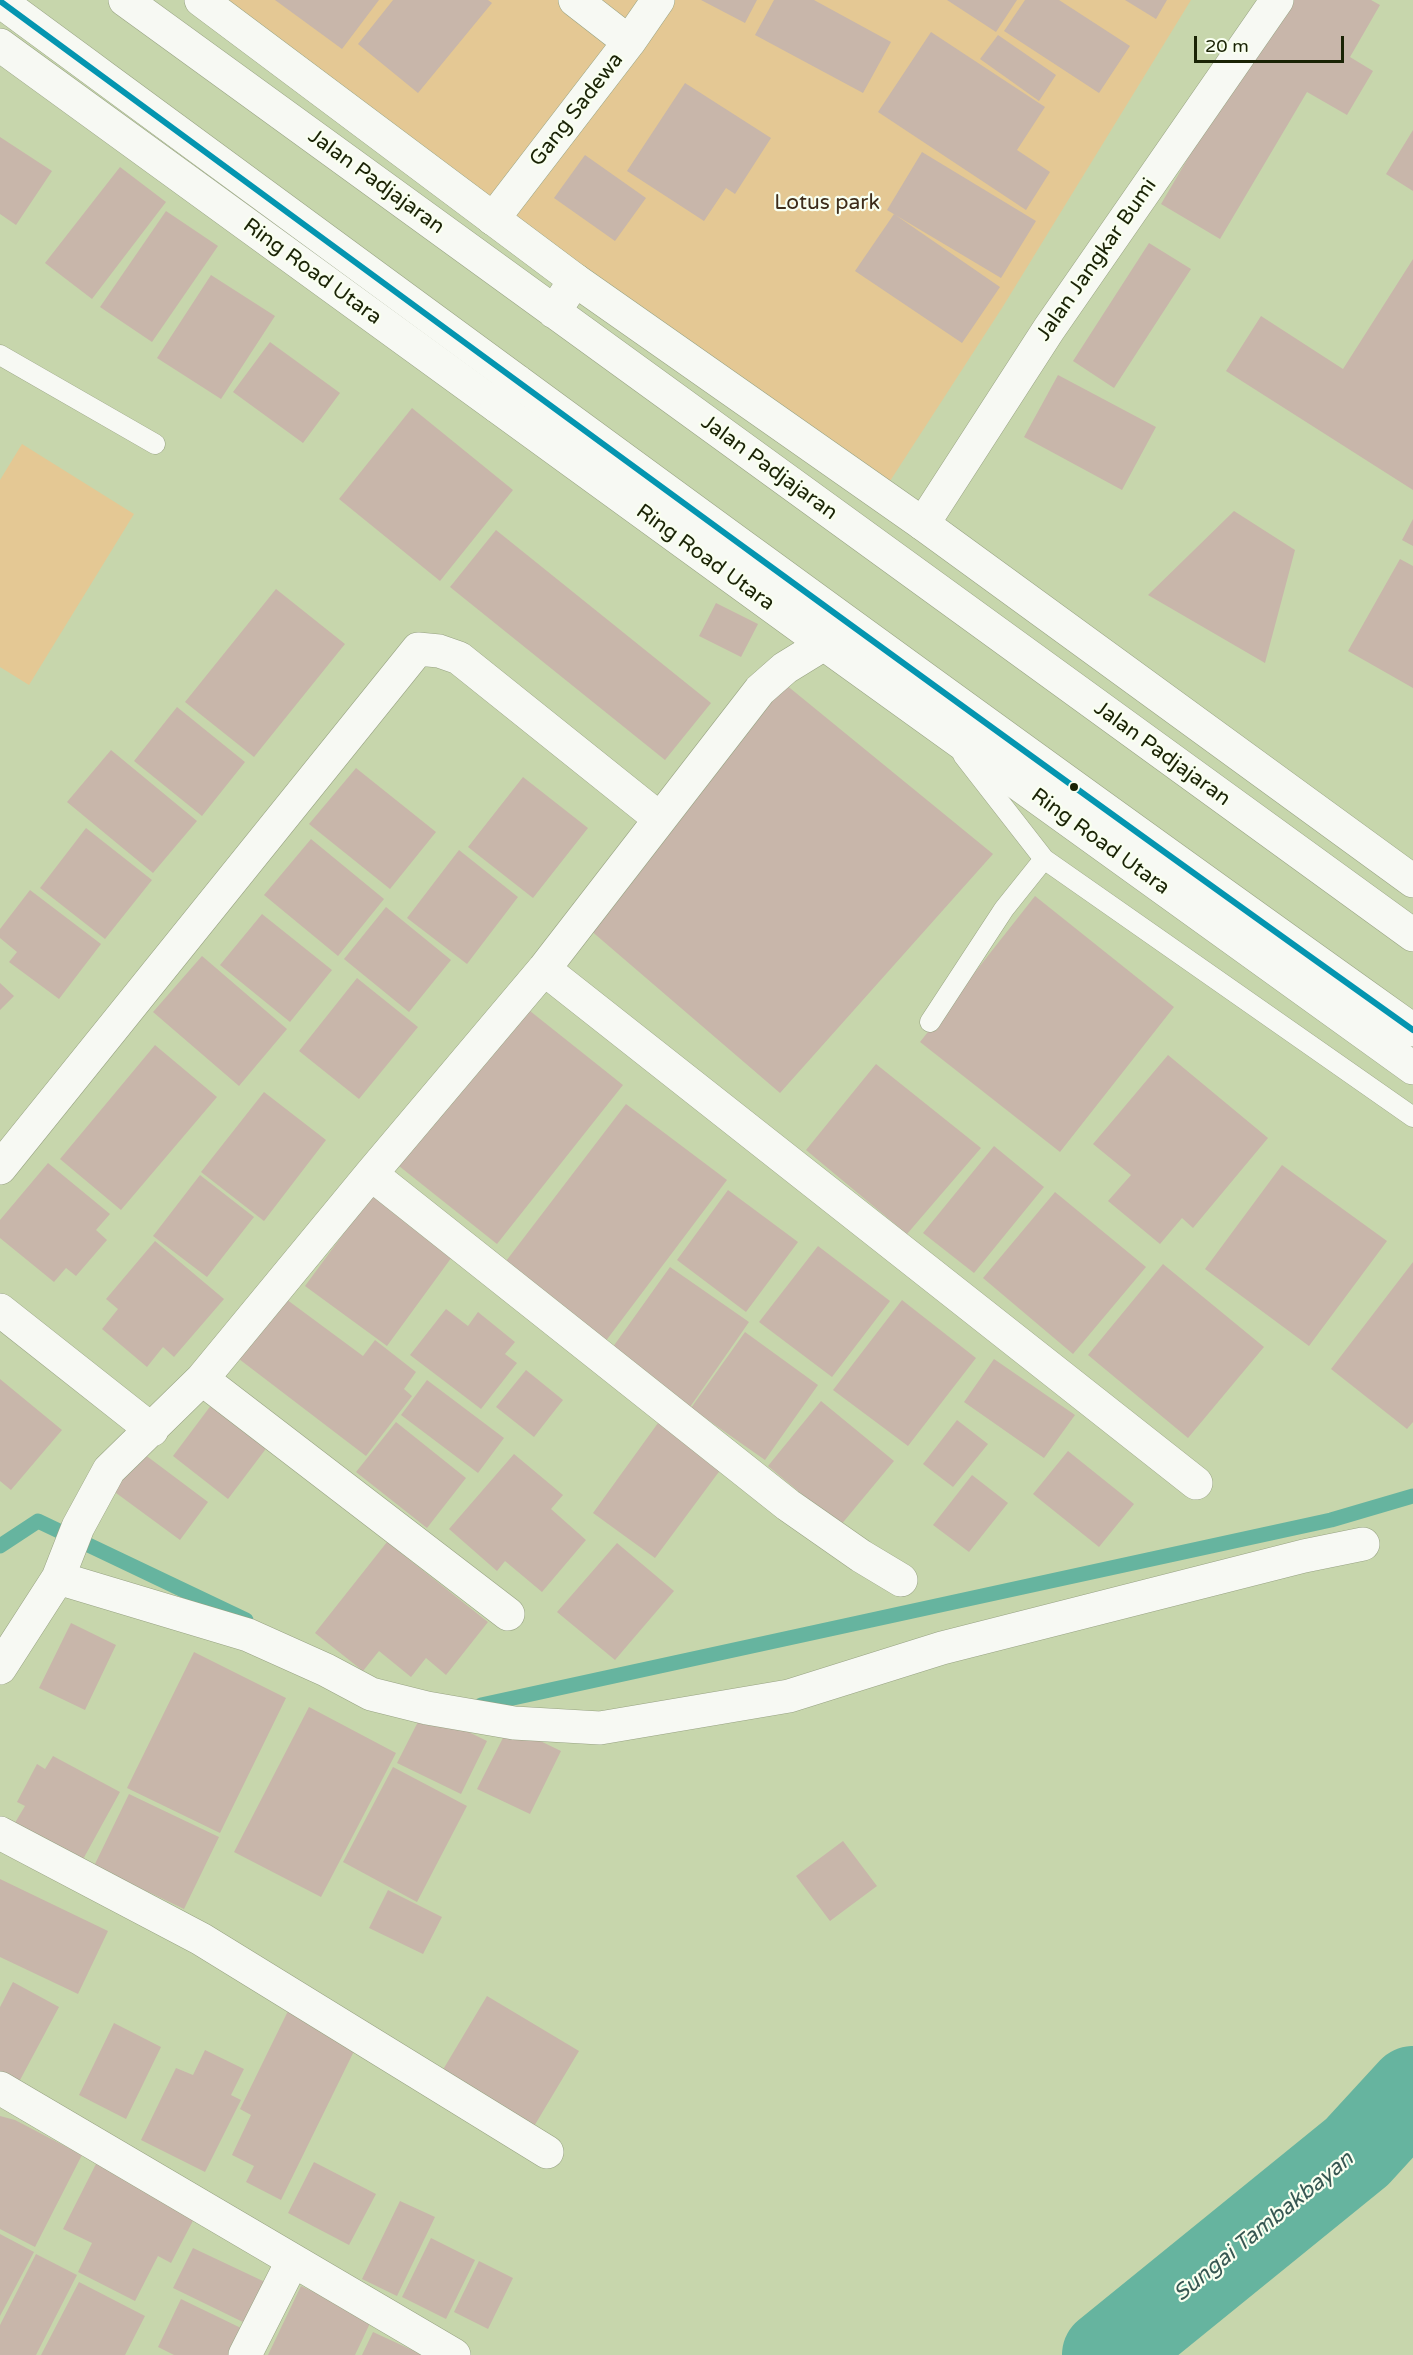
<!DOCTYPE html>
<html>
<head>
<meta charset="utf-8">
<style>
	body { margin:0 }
	#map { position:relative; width:1413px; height:2355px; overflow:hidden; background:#c7d6ac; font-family:"Varela Round",sans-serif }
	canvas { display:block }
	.scale { position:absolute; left:1194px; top:36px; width:150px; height:27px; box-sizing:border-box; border:3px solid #1a2305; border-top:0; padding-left:8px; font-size:18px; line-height:21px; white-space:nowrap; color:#1a2305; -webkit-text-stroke:4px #f9fff0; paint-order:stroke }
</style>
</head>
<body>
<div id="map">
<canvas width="1413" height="2355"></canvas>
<div class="scale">20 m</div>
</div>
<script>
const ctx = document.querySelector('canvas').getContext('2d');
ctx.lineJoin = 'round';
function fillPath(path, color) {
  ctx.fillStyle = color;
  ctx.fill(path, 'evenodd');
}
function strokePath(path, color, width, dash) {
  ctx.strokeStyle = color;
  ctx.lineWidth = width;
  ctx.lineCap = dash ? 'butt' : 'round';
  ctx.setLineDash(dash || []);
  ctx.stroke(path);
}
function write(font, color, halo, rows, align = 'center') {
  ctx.font = font + ' "Varela Round",sans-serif';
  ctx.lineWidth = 4.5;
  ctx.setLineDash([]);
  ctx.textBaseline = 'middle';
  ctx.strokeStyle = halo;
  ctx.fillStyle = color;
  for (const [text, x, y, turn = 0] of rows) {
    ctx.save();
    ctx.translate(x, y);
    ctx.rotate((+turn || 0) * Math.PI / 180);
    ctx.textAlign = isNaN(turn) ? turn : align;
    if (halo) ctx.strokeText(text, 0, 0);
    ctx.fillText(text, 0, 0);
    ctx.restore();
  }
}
const green = new Path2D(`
	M224,0H1191L1002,308L879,498Z
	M22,444L134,514L29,685L0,667V480Z`);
const stream = new Path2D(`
	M0,1546L38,1521L246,1620
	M481,1705L1331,1520L1413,1496`);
const river = new Path2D(`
	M1107,2355L1357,2152L1413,2091`);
const building = new Path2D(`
	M275,0H379L342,49Z
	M393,0H488L492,3L418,93L358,44Z
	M701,0H757L745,23Z
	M774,0H814L891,42L863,93L755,35Z
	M947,0H1017L996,32Z
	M1025,0H1059L1130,46L1099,93L1004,31Z
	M1125,0H1167L1156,19Z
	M1281,0H1371L1380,5L1350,57L1373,71L1347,115L1307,92L1220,239L1161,204Z
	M931,32L1045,107L1017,150L1050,172L1026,210L878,112Z
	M998,35L1056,75L1039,101L980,59Z
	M685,83L771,138L735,194L726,188L704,221L627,171Z
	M1413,130V191L1386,174Z
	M0,137L52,171L16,225L0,214Z
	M922,152L1036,221L1001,278L887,210Z
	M585,155L646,198L615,241L554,198Z
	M120,167L166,202L92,299L45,263Z
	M166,211L218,246L152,342L100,307Z
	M894,214L1000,287L962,343L855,271Z
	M1149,243L1191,269L1114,388L1073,361Z
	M1413,259V490L1226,371L1261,316L1343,369Z
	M211,275L275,316L221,399L157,358Z
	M270,342L340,393L303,443L233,392Z
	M1058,375L1156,427L1122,490L1024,437Z
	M412,408L513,490L440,581L339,499Z
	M1234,511L1295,550L1265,663L1148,595Z
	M1413,519V546L1402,540Z
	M496,530L711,703L665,760L450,587Z
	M1400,559L1413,566V688L1348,651Z
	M276,589L345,644L254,757L185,702Z
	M716,603L758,624L741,657L699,636Z
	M785,684L993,854L780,1093L589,929Z
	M177,707L245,762L202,816L134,761Z
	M111,750L197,821L153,873L67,802Z
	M356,768L436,832L390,889L309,824Z
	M523,777L588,828L533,898L468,847Z
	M86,828L152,880L105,939L40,888Z
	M311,839L384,899L338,956L264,895Z
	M459,850L518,897L467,964L407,918Z
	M30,890L101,944L59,999L9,962L17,952L0,938V929Z
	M1035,896L1174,1007L1060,1152L920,1042Z
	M386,907L451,960L409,1012L344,959Z
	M262,914L332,970L290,1022L220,965Z
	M202,956L287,1029L239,1086L153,1012Z
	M357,978L418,1027L359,1099L299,1051Z
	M0,983L14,996L0,1010Z
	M525,1007L623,1085L497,1244L399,1166Z
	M155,1045L217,1097L121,1210L60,1159Z
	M1168,1055L1268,1138L1193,1228L1182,1218L1160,1244L1108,1201L1131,1175L1093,1144Z
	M876,1064L981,1148L907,1234L806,1150Z
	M264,1092L326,1140L264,1221L201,1172Z
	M626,1104L727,1180L605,1342L503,1265Z
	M994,1146L1044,1187L974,1273L923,1233Z
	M48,1163L110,1214L96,1230L107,1240L76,1276L66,1268L54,1282L0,1238V1220Z
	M1282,1165L1387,1241L1309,1346L1205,1269Z
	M200,1175L254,1217L207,1277L153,1236Z
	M728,1190L798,1242L746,1312L677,1260Z
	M375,1191L457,1250L387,1346L305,1286Z
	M1055,1192L1146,1267L1073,1354L983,1278Z
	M155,1241L224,1299L174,1357L163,1347L147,1367L102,1329L118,1309L106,1299Z
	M818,1246L890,1301L832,1377L759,1322Z
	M1413,1262V1422L1407,1429L1331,1369Z
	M1163,1264L1264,1347L1188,1438L1088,1355Z
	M670,1267L749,1322L690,1407L610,1351Z
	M286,1299L363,1356L375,1340L416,1372L404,1389L412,1396L366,1456L239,1359Z
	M902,1300L976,1358L908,1446L833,1390Z
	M446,1309L468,1326L478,1312L515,1342L505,1354L517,1363L481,1409L410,1355Z
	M745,1332L818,1385L765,1460L691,1408Z
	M994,1359L1075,1415L1044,1458L964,1402Z
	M526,1370L563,1400L534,1437L496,1407Z
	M0,1379L62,1430L11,1490L0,1481Z
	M427,1380L504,1438L478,1473L401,1415Z
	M821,1401L894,1461L840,1526L768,1466Z
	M212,1404L268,1446L228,1499L173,1456Z
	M957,1420L988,1444L953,1487L923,1464Z
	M396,1422L466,1478L427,1528L356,1472Z
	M658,1423L721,1469L655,1558L593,1513Z
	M140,1451L208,1502L180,1540L112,1490Z
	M1068,1451L1134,1504L1099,1547L1033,1494Z
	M514,1454L563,1495L551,1509L586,1540L542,1592L505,1561L497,1571L449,1529Z
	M972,1475L1008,1503L969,1552L933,1525Z
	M387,1542L488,1622L446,1675L426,1658L411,1677L379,1651L363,1671L315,1633Z
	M617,1543L674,1591L615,1660L557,1612Z
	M71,1623L116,1645L85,1710L39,1688Z
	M194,1652L286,1698L220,1833L127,1788Z
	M309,1707L396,1753L321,1897L234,1852Z
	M424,1710L487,1741L461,1794L397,1763Z
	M509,1726L561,1751L530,1814L477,1789Z
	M53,1756L120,1792L81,1863L13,1826L25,1806L17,1802L37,1764L45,1769Z
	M393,1767L467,1806L417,1902L343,1862Z
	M129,1794L219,1837L184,1909L94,1866Z
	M843,1841L877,1886L830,1921L796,1876Z
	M0,1879L108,1931L78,1994L0,1957Z
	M388,1890L442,1917L423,1954L369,1928Z
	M13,1982L59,2007L19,2082L0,2072V2007Z
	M487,1996L579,2051L533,2128L441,2073Z
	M288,2011L357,2045L281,2200L246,2182L254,2166L232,2155L251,2115L240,2109Z
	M114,2023L161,2047L126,2119L79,2095Z
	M205,2050L244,2069L231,2095L241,2100L205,2172L141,2140L176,2068L193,2075Z
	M0,2116L15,2120L82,2155L35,2247L0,2229Z
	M97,2162L197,2213L171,2263L158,2256L135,2301L78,2272L92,2243L63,2229Z
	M314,2162L376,2194L349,2245L288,2213Z
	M400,2201L435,2217L397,2296L362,2279Z
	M0,2234L34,2252L0,2316Z
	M431,2238L475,2260L446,2319L402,2297Z
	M193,2248L265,2282L245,2323L173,2288Z
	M36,2254L77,2275L36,2355H0V2325Z
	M479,2261L513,2278L488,2329L454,2312Z
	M79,2282L145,2316L125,2355H41Z
	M301,2286L372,2319L355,2355H268Z
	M181,2299L243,2329L231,2355H174L158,2347Z
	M373,2332L423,2355H362Z`);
const service = new Path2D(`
	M0,355L155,444
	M963,755L1044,859L1413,1117
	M930,1022L1004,909L1044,859`);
const minor = new Path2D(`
	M575,0L629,42
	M493,219L629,42L658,0
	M923,524L1049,329L1277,0
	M544,969L1196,1483
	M0,1168L418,649L439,651L459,658L660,819
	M371,1174L788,1505L861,1556L901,1580
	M0,1310L152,1430
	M202,1379L508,1614
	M58,1578L248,1635L326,1670L371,1694L427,1708L514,1723L600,1728L789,1696L942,1648L1304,1556L1363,1544
	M0,1668L58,1578L78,1527L109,1470L202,1379L371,1174L544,969L760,690L785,668L824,644
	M0,1833L201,1939L547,2152
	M0,2088L454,2355
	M245,2355L292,2262`);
const tertiary = new Path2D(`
	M201,0L575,280L923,524L1413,881
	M0,45L824,644L1413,1068`);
const trunk = new Path2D(`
	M125,0L1413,935
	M0,1C469,346 938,692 1413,1030
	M554,312L575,280
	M497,406L517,381
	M1228,934L1245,910`);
const bus1 = new Path2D(`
	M0,1C469,346 938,692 1413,1030`);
const markers = [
	[1074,787,5,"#1a2305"]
];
const streetNames = [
	["Gang Sadewa",577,110,-52],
	["Jalan Padjajaran",376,182,36],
	["Jalan Jangkar Bumi",1097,260,-55],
	["Ring Road Utara",312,272,36],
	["Jalan Padjajaran",769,468,36],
	["Ring Road Utara",705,558,36],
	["Jalan Padjajaran",1162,754,36],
	["Ring Road Utara",1100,842,36]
];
const parkNames = [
	["Lotus park",827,203]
];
const waterNames = [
	["Sungai Tambakbayan",1264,2227,-39]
];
fillPath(green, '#e4c894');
strokePath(stream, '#66b49f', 15);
strokePath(river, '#66b49f', 90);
fillPath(building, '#c8b6aa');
strokePath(service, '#97a282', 21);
strokePath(minor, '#97a282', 34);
strokePath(tertiary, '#97a282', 34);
strokePath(trunk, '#97a282', 34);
strokePath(service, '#f7f9f3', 20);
strokePath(minor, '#f7f9f3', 33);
strokePath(tertiary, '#f7f9f3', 33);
strokePath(trunk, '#f7f9f3', 33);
strokePath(bus1, '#0495b0', 6);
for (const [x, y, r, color] of markers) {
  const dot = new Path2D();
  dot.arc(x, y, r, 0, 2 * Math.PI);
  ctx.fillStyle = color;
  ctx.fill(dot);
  strokePath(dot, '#f9fff0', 2);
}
write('21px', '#1a2305', '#f9fff0', streetNames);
write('21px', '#3d2c1a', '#f9fff0', parkNames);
write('italic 22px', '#375752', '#f9fff0', waterNames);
</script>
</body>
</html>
